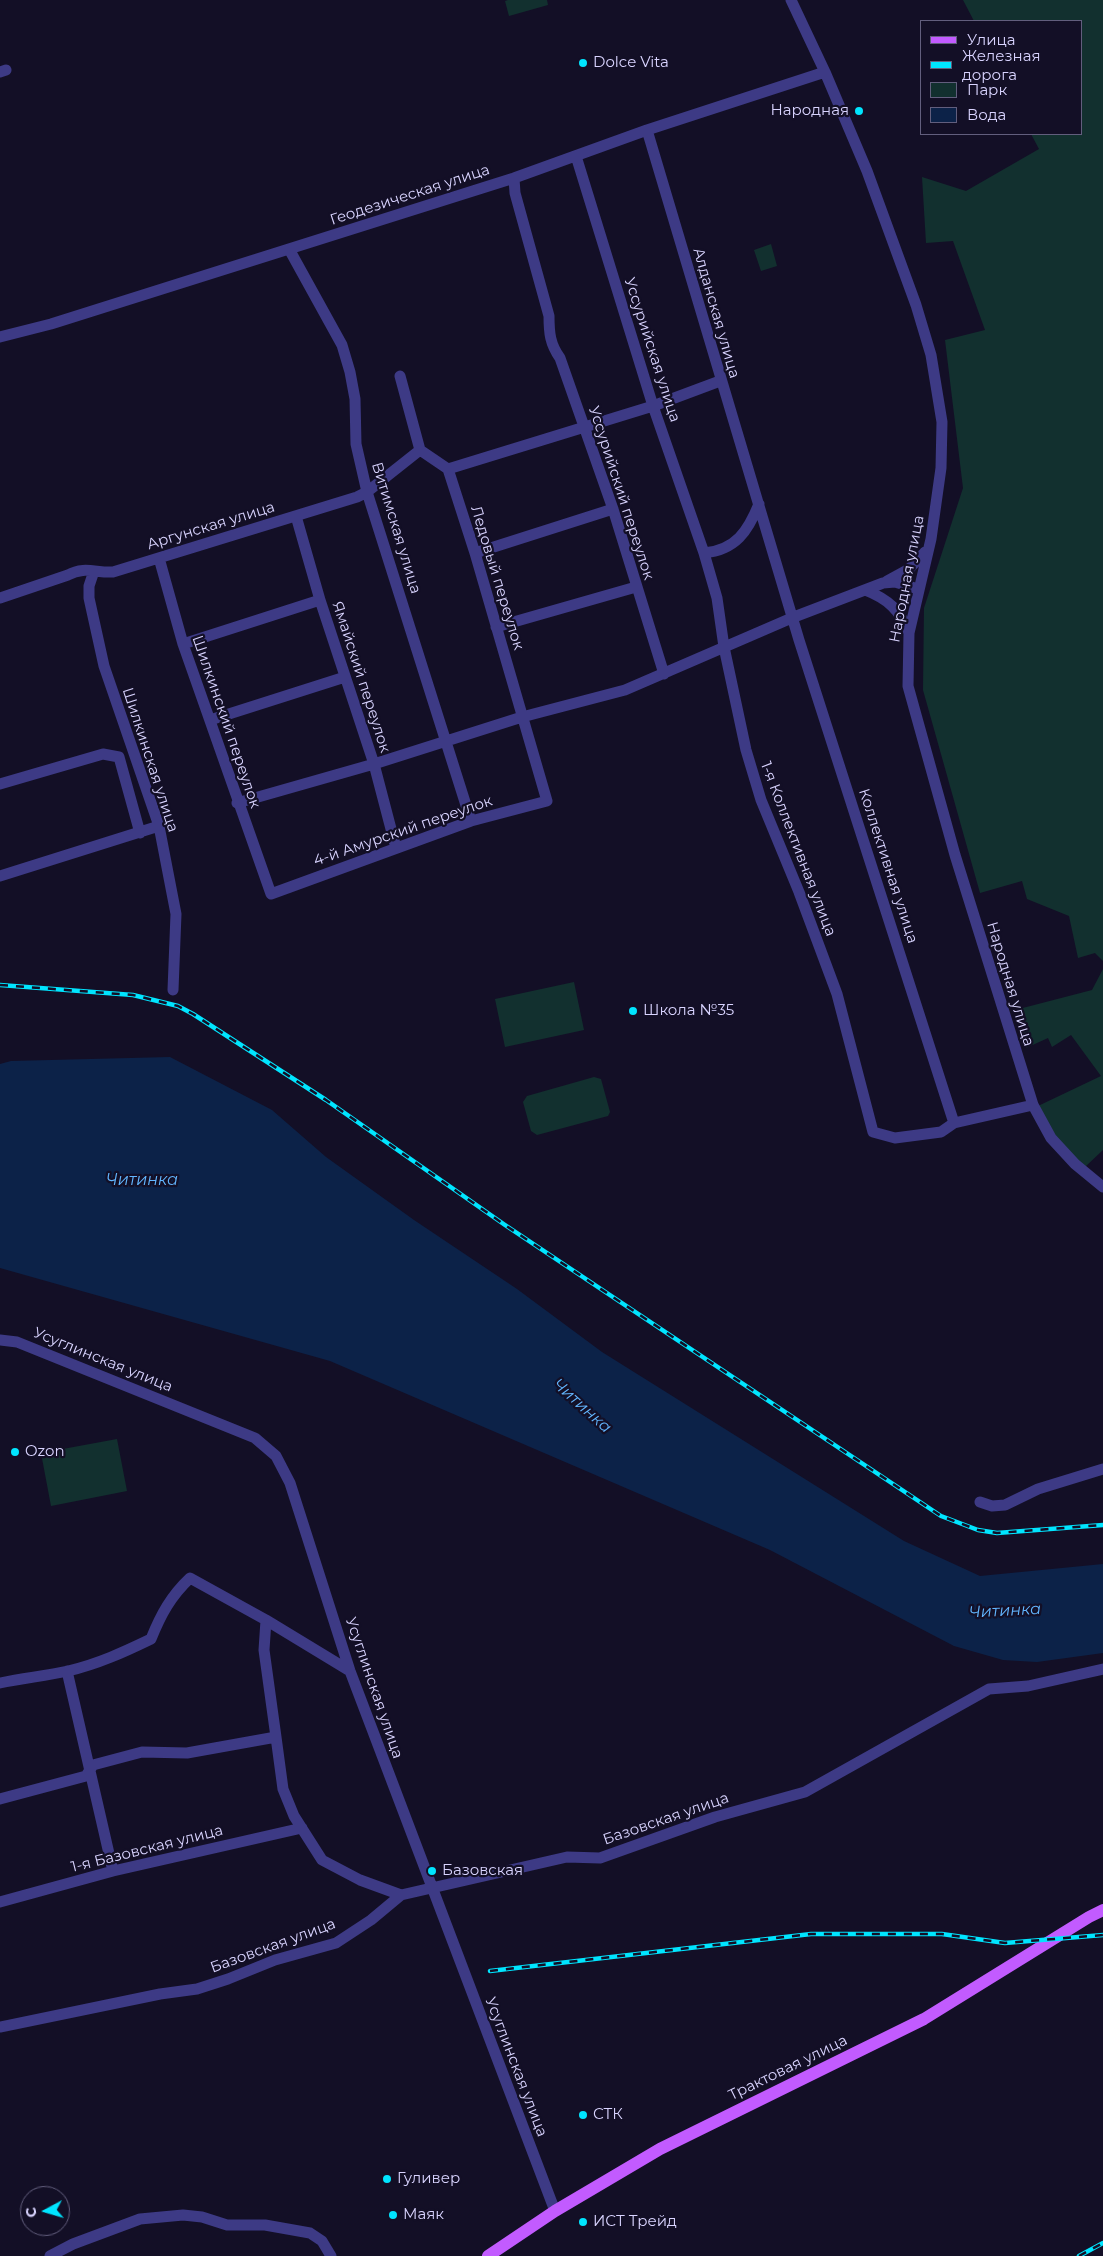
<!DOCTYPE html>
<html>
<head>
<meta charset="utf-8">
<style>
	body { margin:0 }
	#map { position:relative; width:1103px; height:2256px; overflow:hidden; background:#130f26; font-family:Montserrat,sans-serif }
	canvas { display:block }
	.legend { position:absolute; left:920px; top:20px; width:162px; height:115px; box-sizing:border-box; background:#130f26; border:1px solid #625e7d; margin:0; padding:6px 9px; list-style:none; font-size:15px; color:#d9d4ff }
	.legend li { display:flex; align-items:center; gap:10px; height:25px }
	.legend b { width:25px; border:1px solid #625e7d }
	.north { position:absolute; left:20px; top:2186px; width:50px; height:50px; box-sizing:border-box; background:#130f26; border:1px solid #625e7d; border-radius:50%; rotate:264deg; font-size:14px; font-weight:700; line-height:20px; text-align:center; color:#d9d4ff }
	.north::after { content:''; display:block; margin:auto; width:18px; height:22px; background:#00e5ff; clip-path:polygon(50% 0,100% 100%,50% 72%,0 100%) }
</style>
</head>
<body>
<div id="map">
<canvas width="1103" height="2256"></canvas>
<ul class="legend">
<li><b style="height:6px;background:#c25bff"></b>Улица</li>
<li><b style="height:6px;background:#00e5ff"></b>Железная дорога</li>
<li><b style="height:14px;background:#12302f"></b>Парк</li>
<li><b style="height:14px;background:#0c2248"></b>Вода</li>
</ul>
<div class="north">С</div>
</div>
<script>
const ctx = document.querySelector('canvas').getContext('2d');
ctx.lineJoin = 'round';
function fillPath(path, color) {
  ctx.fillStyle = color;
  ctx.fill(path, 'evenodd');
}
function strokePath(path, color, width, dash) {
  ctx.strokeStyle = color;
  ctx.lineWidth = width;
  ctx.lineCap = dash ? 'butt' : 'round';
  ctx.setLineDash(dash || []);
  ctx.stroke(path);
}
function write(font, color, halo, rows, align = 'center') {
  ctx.font = font + ' Montserrat,sans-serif';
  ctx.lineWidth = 4.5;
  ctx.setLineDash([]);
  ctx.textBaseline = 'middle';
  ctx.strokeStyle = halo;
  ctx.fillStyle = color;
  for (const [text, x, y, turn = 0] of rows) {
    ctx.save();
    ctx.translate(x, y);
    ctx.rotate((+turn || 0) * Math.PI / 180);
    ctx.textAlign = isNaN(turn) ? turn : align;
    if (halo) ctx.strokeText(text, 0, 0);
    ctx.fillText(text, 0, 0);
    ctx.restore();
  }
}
const green = new Path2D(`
	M508,0H547L548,5L509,16L505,1Z
	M963,0H1103V961L1095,953L1078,958L1069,916L1027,899L1022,881L980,893L923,690L924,608L963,488L945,340L985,330L953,241L926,243L922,177L966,191L1039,149L1031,134H1082V21H974Z
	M771,244L777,266L761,271L754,250Z
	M1103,969V1150L1085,1167L1052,1134L1038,1106L1101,1076L1071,1035L1052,1047L1048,1038L1026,1048L1015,1010L1092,990Z
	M574,982L584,1030L505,1047L495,999Z
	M594,1077L601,1079L610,1112L608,1116L537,1135L531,1131L523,1102L527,1096Z
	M117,1439L127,1491L51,1506L41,1453Z`);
const water = new Path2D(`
	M170,1057L272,1110L326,1157L414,1220L517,1289L602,1352L904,1541L980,1576L1103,1564V1653L1037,1662L1003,1660L954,1646L770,1550L330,1361L0,1268V1064L11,1061Z`);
const minor = new Path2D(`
	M791,0L825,72L867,171L916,305L931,355L942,422L941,468L931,539L909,633L908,686L955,855L1033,1105L1051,1138L1075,1164L1103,1187
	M0,72L6,70
	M647,130L799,640L954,1123
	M576,156L653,406L704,553L717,598L724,647L746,750L761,800L799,892L837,994L873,1132L895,1138L941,1132L954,1123L1033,1105
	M514,178L515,193L549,316C549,333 550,344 560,358L613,509L664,674
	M289,249L342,345L350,372L355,399L356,444L367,492L471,821
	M0,337L51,324L514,178L647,130L825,72
	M448,469L653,406L720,381
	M296,516L320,600L374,764L396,848
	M475,553L613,509
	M704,553C736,550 748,531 759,504
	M159,558L183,644L271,894L471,821L547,801L475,553L448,469L420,450L400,376
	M94,571L89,586V598L104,666L159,826L176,914L173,990
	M887,581L909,569L925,552
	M865,590C888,599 900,610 909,633
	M0,598L68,575C84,566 96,573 113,572L357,497L367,492L420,450
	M496,627L636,587
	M183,644L320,600
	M210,720L345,677
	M0,784L103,754L119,757L140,833
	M237,803L374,764L522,717L625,690L794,617L883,583L895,582L918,589
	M0,876L159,826
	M0,1340L17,1342L255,1438L276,1456L290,1483L350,1671L555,2211
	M980,1502L992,1506L1005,1505L1038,1489L1103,1469
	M266,1620L264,1650L276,1737L283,1789L294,1816L322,1860L360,1880L401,1895
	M67,1671L113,1871
	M0,1683C23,1678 46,1676 68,1671C98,1664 124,1652 151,1639C161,1614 171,1596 190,1578L266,1620L350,1671
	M0,1799L86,1776L93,1765L142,1752L187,1753L276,1737
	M0,1902L113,1871L302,1828
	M0,2027L160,1994L197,1989L228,1979L275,1960L336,1943L371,1920L401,1895L567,1857L600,1858L715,1817L805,1792L989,1689L1028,1686L1103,1669
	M50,2256L73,2244L140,2219L183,2215L202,2217L227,2225H265L310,2233L322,2241L331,2256`);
const major = new Path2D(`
	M488,2256L555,2211L660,2149L924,2019L1089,1917L1103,1910`);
const rail = new Path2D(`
	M0,985L133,995L178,1006L193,1014L326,1100L505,1225L941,1516L978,1530L997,1533L1103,1525
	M490,1971L811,1934H942L1005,1943L1103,1935
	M1079,2256L1103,2243`);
const markers = [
	[583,63,5,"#00e5ff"],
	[859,111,5,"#00e5ff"],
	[633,1011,5,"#00e5ff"],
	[15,1452,5,"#00e5ff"],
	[432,1871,5,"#00e5ff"],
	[583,2115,5,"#00e5ff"],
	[387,2179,5,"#00e5ff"],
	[393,2215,5,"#00e5ff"],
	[583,2222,5,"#00e5ff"]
];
const poiNames = [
	["Dolce Vita",593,63],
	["Народная",849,111,"right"],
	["Школа №35",643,1011],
	["Ozon",25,1452],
	["Базовская",442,1871],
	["СТК",593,2115],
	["Гуливер",397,2179],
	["Маяк",403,2215],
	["ИСТ Трейд",593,2222]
];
const streetNames = [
	["Геодезическая улица",410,195,-18],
	["Алданская улица",716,313,74],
	["Уссурийская улица",652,350,72],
	["Уссурийский переулок",621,493,72],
	["Аргунская улица",211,526,-17],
	["Витимская улица",396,528,73],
	["Ледовый переулок",497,578,73],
	["Народная улица",907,579,-79],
	["Ямайский переулок",361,677,72],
	["Шилкинский переулок",226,722,71],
	["Шилкинская улица",150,760,72],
	["4-й Амурский переулок",403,831,-19],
	["1-я Коллективная улица",798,849,69],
	["Коллективная улица",888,866,72],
	["Народная улица",1010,984,73],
	["Усуглинская улица",103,1360,22],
	["Усуглинская улица",374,1688,71],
	["Базовская улица",666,1819,-19],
	["1-я Базовская улица",147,1849,-14],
	["Базовская улица",273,1946,-20],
	["Усуглинская улица",516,2067,69],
	["Трактовая улица",788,2068,-26]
];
const waterNames = [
	["Читинка",142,1180],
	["Читинка",582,1406,42],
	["Читинка",1005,1611,-3]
];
fillPath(green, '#12302f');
fillPath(water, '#0c2248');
strokePath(minor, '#3d3a85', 11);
strokePath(major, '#c25bff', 12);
strokePath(rail, '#00e5ff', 4.5);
strokePath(rail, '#130f26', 2.5, [8]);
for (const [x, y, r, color] of markers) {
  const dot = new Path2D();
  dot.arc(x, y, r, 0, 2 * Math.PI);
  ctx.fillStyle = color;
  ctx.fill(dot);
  strokePath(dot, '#130f26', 2);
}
write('15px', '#d9d4ff', '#130f26', poiNames, 'left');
write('15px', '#d9d4ff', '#130f26', streetNames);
write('italic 16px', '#62b6ff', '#130f26', waterNames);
</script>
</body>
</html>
